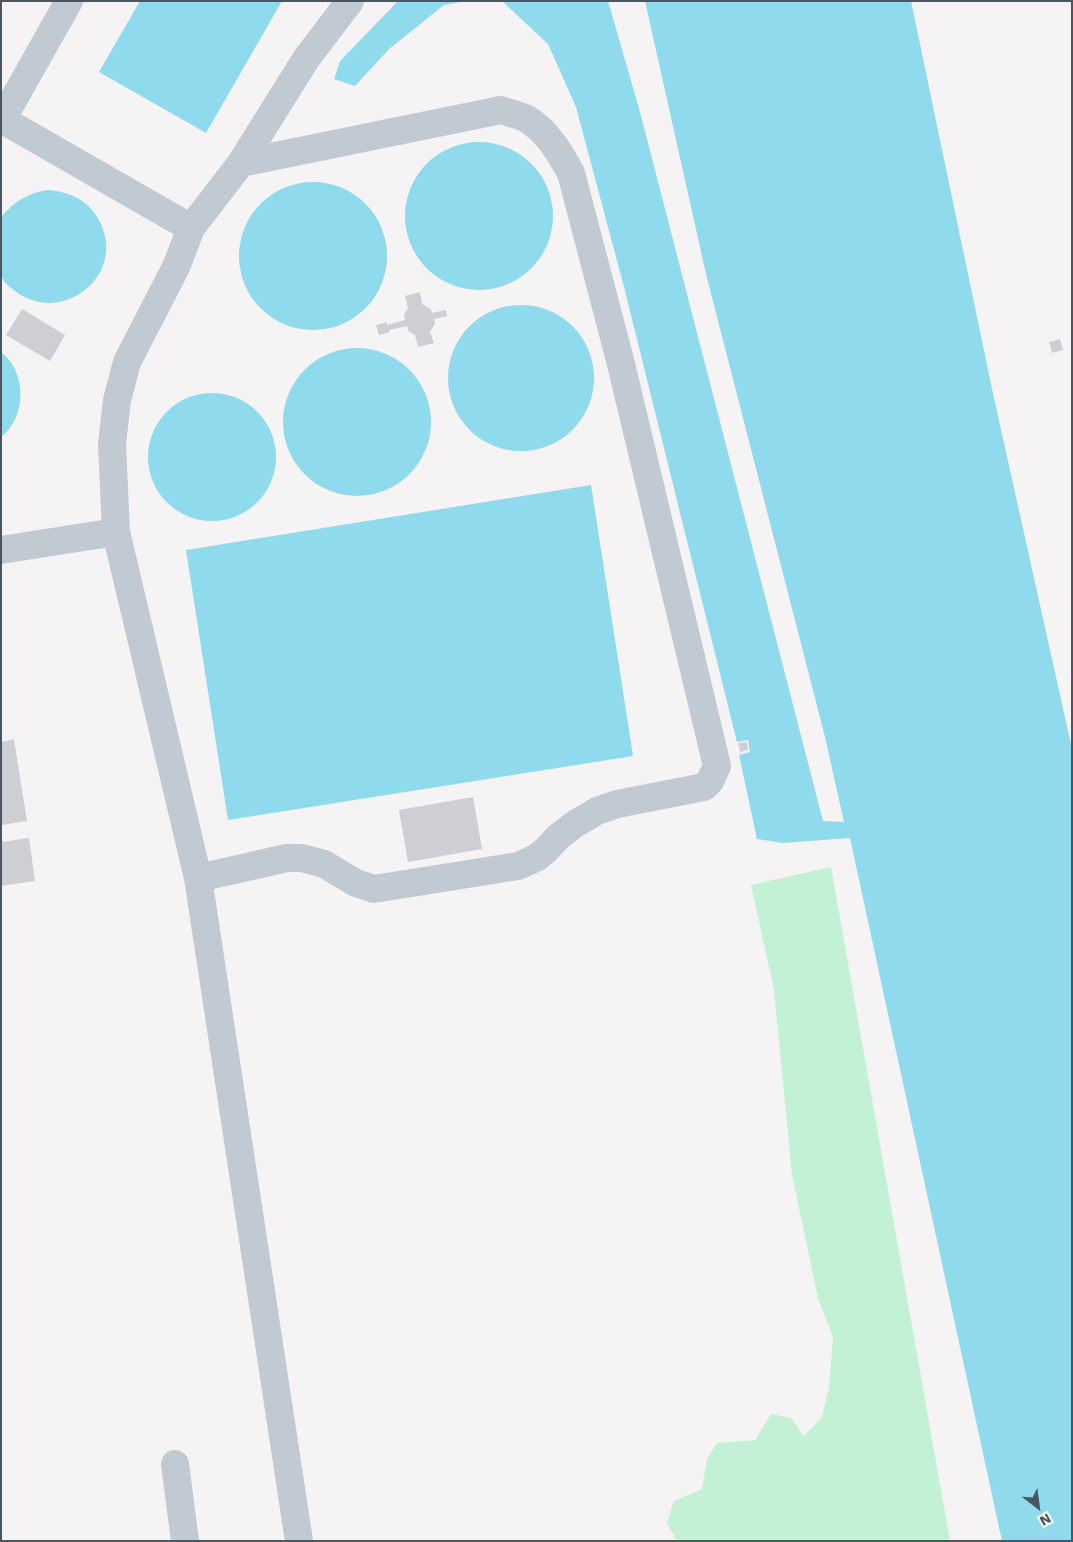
<!DOCTYPE html>
<html>
<head>
<meta charset="utf-8">
<style>
	body { margin:0 }
	#map { position:relative; width:1073px; height:1542px; overflow:hidden; background:#f5f3f3; font-family:"Work Sans",sans-serif }
	canvas { display:block }
	.frame { position:absolute; inset:0; border:2px solid #4a5661; pointer-events:none }
	.north { position:absolute; left:1013px; top:1482px; width:50px; height:50px; -webkit-text-stroke:4px #fff; paint-order:stroke; rotate:150deg; font-size:14px; font-weight:700; line-height:20px; text-align:center; color:#4a5661 }
	.north::after { content:''; display:block; margin:auto; width:18px; height:22px; background:#4a5661; clip-path:polygon(50% 0,100% 100%,50% 72%,0 100%) }
</style>
</head>
<body>
<div id="map">
<canvas width="1073" height="1542"></canvas>
<div class="frame"></div>
<div class="north">N</div>
</div>
<script>
const ctx = document.querySelector('canvas').getContext('2d');
ctx.lineJoin = 'round';
function fillPath(path, color) {
  ctx.fillStyle = color;
  ctx.fill(path, 'evenodd');
}
function strokePath(path, color, width, dash) {
  ctx.strokeStyle = color;
  ctx.lineWidth = width;
  ctx.lineCap = dash ? 'butt' : 'round';
  ctx.setLineDash(dash || []);
  ctx.stroke(path);
}
const green = new Path2D(`
	M831,867L950,1541H677L667,1523L674,1501L702,1489L707,1459L717,1443L755,1440L771,1414L791,1418L804,1436L822,1417L829,1388L833,1337L818,1298L792,1175L774,990L751,885Z`);
const water = new Path2D(`
	M140,1H282L206,133L99,72Z
	M398,1H466L444,5L389,49L355,86L334,79L340,61Z
	M502,1H608L640,112L823,821L844,822L825,737L706,274L645,1H911L992,389L1072,749V1541H1002L850,838L783,843L757,839L739,755L750,752L748,740L737,742L624,287L576,107L548,44Z
	M405 216a74 74 0 1 1 148 0a74 74 0 1 1-148 0Z
	M239 256a74 74 0 1 1 148 0a74 74 0 1 1-148 0Z
	M48,190C70,192 89,200 100,222C127,275 62,327 15,291C10,287 4,283 2,277C0,272 1,223 2,216C15,201 28,193 48,190Z
	M448 378a73 73 0 1 1 146 0a73 73 0 1 1-146 0Z
	M283 422a74 74 0 1 1 148 0a74 74 0 1 1-148 0Z
	M1,352C27,372 27,417 1,437Z
	M148 457a64 64 0 1 1 128 0a64 64 0 1 1-128 0Z
	M591,485L633,756L228,820L186,550Z`);
const building = new Path2D(`
	M420,292L422,304L431,309L432,313L446,310L447,316L434,319L435,324L430,332L434,343L418,347L415,335L408,331L407,326L389,330L390,332L379,335L376,325L387,322V325L405,320L404,315L408,308L405,296Z
	M22,309L65,335L50,361L6,335Z
	M1060,339L1063,350L1052,353L1049,342Z
	M14,739L27,821L1,825V742Z
	M747,742L748,750L740,752L738,743Z
	M473,797L482,849L408,862L399,810Z
	M29,838L35,881L1,886V842Z`);
const minor = new Path2D(`
	M1,119L191,228
	M2,120L69,1
	M1,550L116,532
	M198,878L287,858H302L324,864L356,883L374,889L518,866L536,858L546,850L558,837L575,824L597,811L617,804L704,787L710,781L717,766L620,360L571,173C560,153 548,132 527,119C520,115 509,113 501,110L241,163
	M175,1464L185,1541
	M299,1541L198,878L116,532L112,444L117,400L127,362L176,267L191,228L241,163L306,59L350,1`);
fillPath(green, '#c3f1d5');
fillPath(water, '#90daee');
fillPath(building, '#cdcfd5');
strokePath(minor, '#c1cad2', 28);
</script>
</body>
</html>
